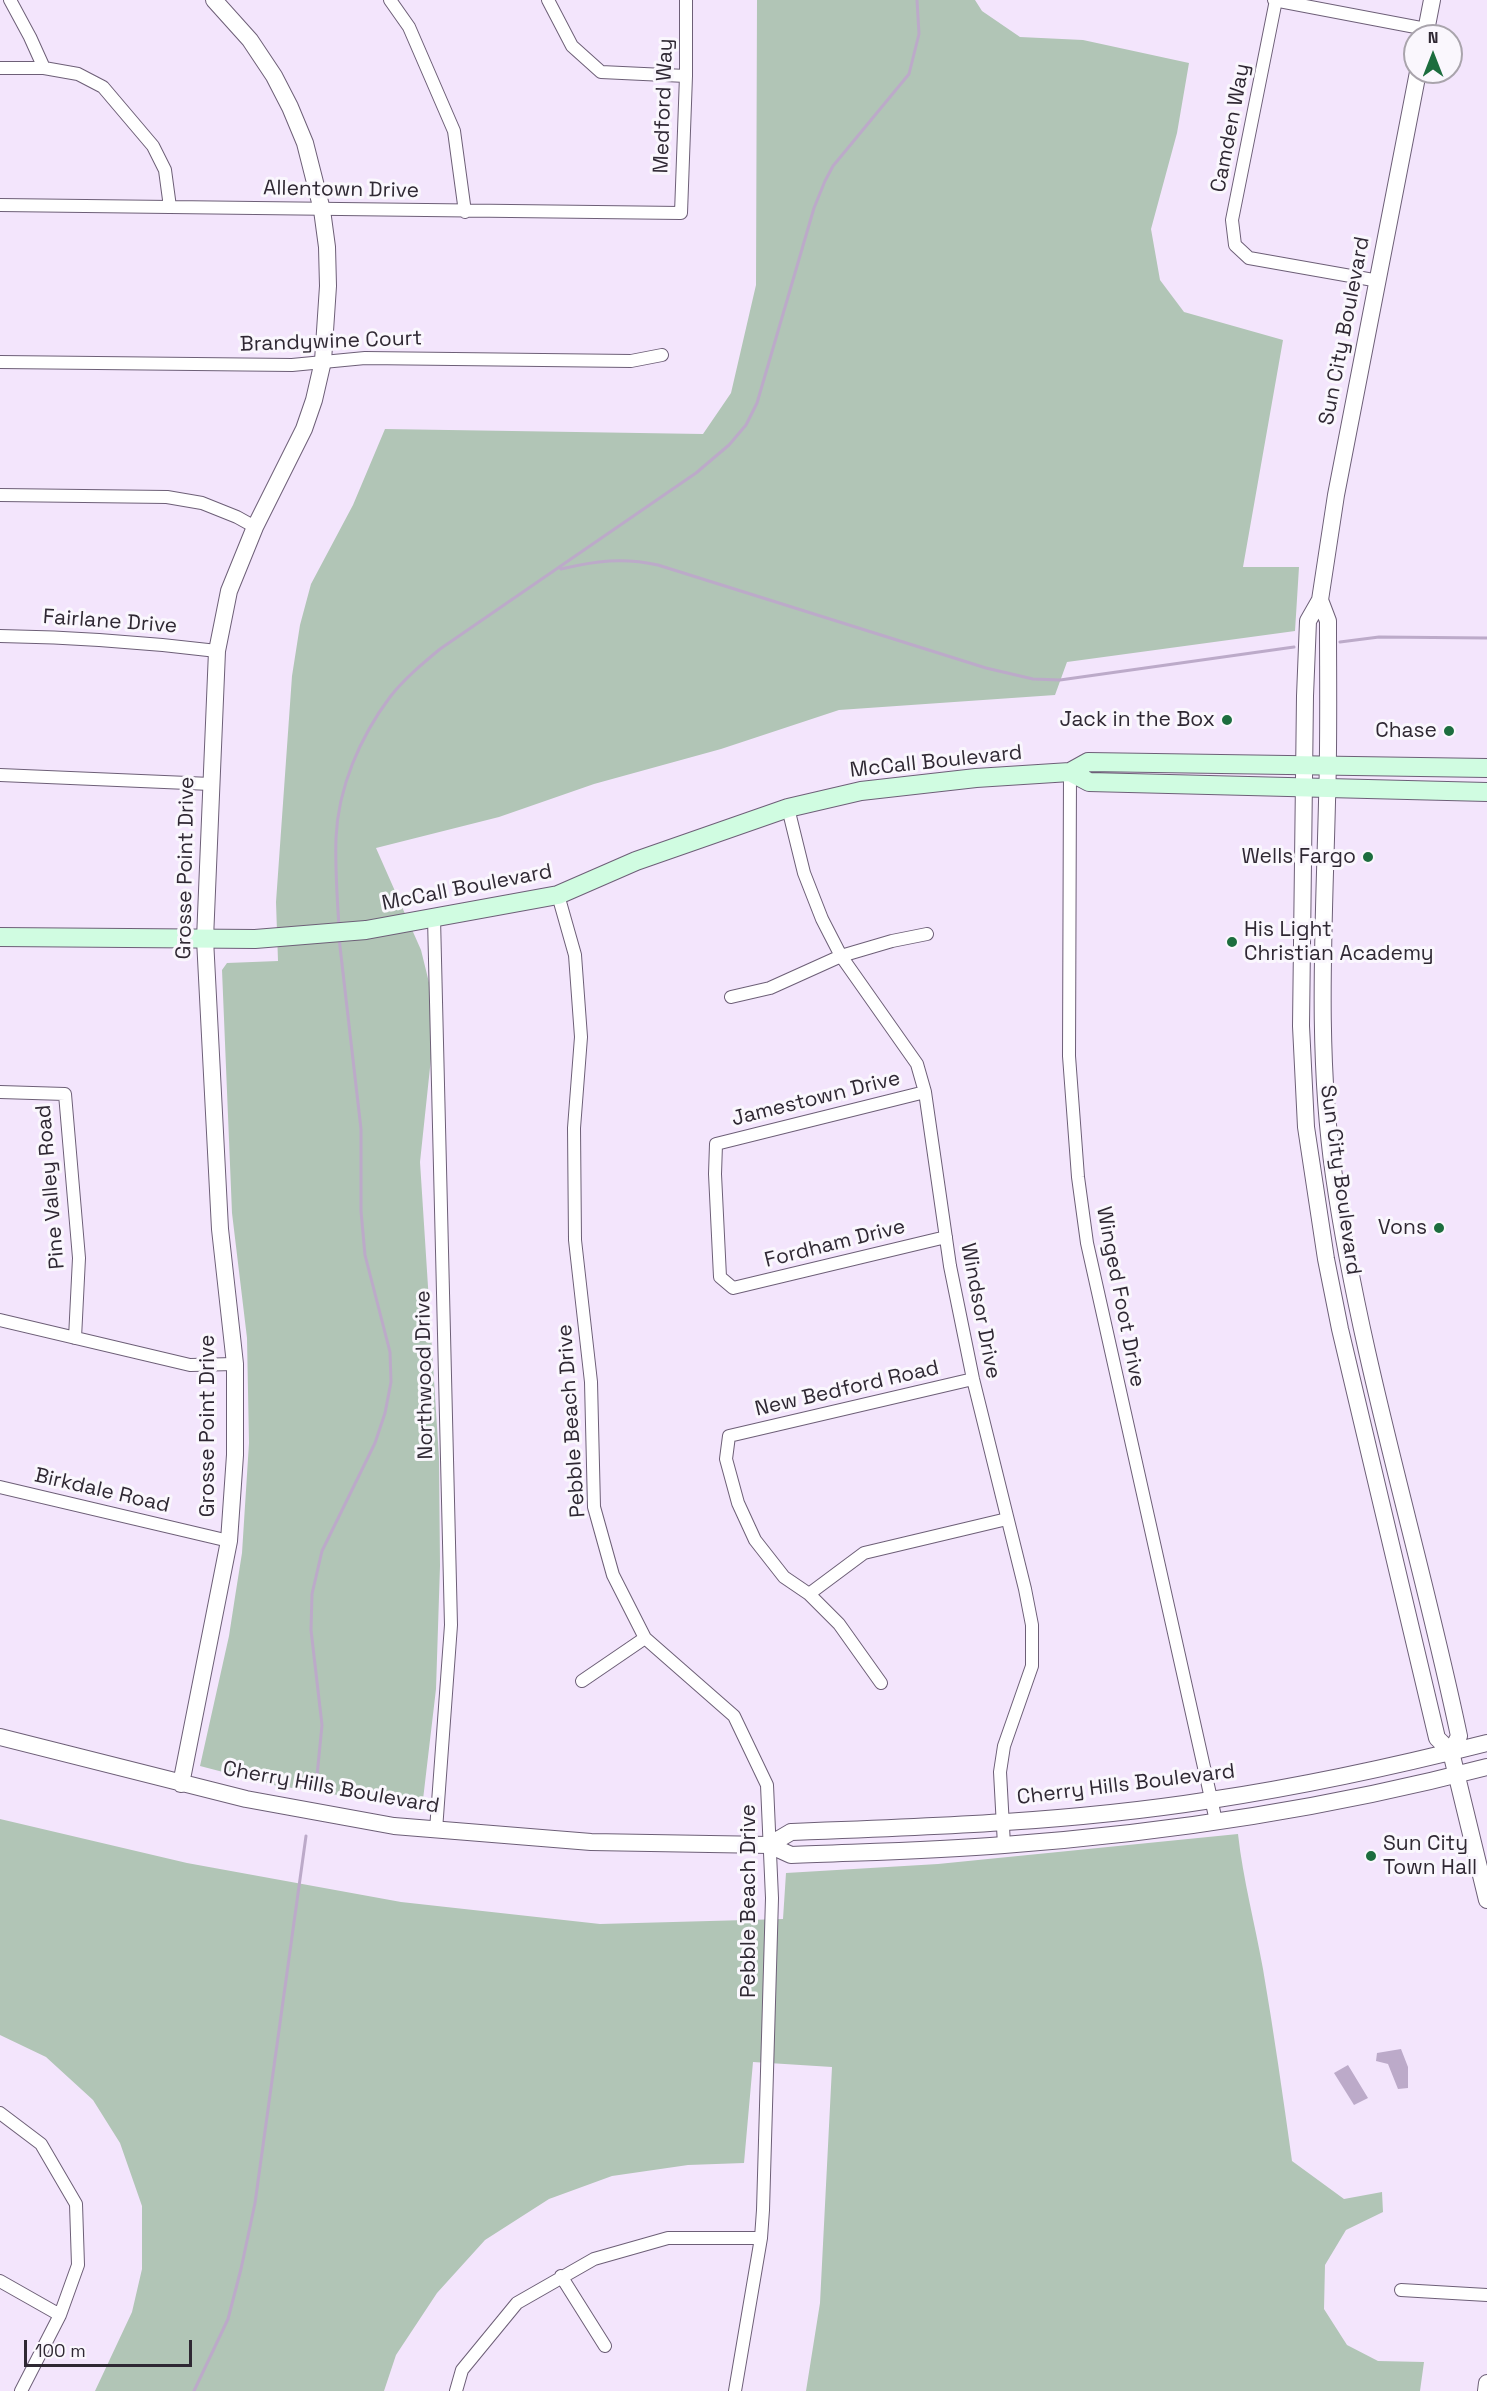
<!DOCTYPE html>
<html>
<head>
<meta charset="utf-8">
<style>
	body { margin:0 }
	#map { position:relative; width:1487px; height:2391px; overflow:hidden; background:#f3e5fc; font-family:"Space Grotesk",sans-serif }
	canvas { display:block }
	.north { position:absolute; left:1403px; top:24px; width:60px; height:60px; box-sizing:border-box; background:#faf7fd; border:2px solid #a9a4ac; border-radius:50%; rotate:0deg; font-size:16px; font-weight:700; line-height:24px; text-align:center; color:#2f2833 }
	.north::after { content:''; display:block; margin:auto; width:21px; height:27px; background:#1c6d3e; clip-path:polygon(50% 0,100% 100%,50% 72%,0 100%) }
	.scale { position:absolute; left:24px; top:2340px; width:168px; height:27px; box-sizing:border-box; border:3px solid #2f2833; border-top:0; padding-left:8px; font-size:18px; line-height:21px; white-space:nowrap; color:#2f2833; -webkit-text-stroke:4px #faf7fd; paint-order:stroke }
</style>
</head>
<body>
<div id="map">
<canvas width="1487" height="2391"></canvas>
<div class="north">N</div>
<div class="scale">100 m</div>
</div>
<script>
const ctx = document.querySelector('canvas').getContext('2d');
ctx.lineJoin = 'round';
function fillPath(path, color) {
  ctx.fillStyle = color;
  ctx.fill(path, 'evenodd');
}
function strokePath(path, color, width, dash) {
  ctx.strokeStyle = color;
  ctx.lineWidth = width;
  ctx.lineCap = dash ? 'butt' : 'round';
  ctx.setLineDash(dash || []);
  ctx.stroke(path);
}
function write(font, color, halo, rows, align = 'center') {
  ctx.font = font + ' "Space Grotesk",sans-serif';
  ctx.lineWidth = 6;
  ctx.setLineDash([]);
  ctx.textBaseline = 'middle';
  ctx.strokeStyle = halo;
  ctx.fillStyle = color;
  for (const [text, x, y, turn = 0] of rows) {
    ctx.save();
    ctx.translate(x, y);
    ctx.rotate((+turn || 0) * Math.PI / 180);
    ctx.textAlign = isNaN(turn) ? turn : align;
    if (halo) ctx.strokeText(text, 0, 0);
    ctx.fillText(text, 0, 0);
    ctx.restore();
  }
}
const green = new Path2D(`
	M757,0H975L982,11L1020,37L1083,40L1189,63L1177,133L1151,229L1160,280L1184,312L1283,340L1243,567H1299L1295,631L1067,662L1055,695L839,710L721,749L594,784L499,817L376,848L421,950L436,1011L420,1162L439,1458L440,1566L436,1689L422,1808L273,1785L200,1766L229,1636L235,1597L242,1553L249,1443L247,1338L232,1213L222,970L227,963L278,961L276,902L292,676L300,625L311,584L353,505L385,429L703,434L731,393L756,285Z
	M0,1819L187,1863L401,1902L600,1924L783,1919L786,1873L938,1864L1238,1834C1243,1879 1255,1924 1263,1969C1274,2033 1283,2097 1292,2161L1344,2199L1382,2192L1383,2212L1346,2230L1325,2265L1324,2309L1347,2345L1378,2361L1424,2362L1420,2391H806L820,2303L832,2067L753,2062L744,2163L688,2165L612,2176L549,2199L485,2240L437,2293L396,2355L384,2391H95L132,2312L142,2269V2206L120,2143L93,2100L46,2057L0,2035Z`);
const water = new Path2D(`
	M1401,2049L1408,2067V2088L1398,2089L1388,2064L1376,2061L1377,2053Z
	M1348,2065L1368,2098L1354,2105L1334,2073Z`);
const stream = new Path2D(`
	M561,569C595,561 623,557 658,565L986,668L1033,679L1060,680L1294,647
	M1340,642L1379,637L1487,638
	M339,926C337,897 335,867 336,838C338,788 360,737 390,697C404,679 422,664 440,649L696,473L729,445L746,425L757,403L814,208L825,181L833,166L909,74L919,34L917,0
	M316,1786L322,1725L311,1630L312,1594L322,1551L375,1443L385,1413L391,1382L390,1352L365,1255L361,1211V1129L339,938
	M194,2391L228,2319L241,2269L255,2203L306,1836`);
const minor = new Path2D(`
	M10,0L30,37L44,68
	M390,0L409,27L454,131L465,212
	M548,0L572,46L601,72L686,76
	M1274,0L1426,29
	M1276,0L1232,220L1235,245L1249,258L1379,281
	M0,68H44L78,74L103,87L153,146L165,170L170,207
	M0,205L681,213L686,76V0
	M0,362L292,365L365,358L631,361L662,355
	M0,495L167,497L202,503L237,517L255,527
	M0,636C73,637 144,642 217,651
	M1070,772L1069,1056L1078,1177L1087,1243L1216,1821
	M0,775L211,784
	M788,808L804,873L822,919L841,956L917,1064L925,1092L950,1266L973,1379L1025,1589L1032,1625V1666L1004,1746L1000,1772L1004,1845
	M558,895L575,955L581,1037L574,1128L575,1240L591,1382L594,1507L613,1575L645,1638L734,1716L767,1785L772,1898L763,2210L761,2238L735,2391
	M434,918L451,1625L436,1830
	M731,997L770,988L841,956L892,941L927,934
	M0,1092L65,1094L79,1258L75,1338
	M925,1092L716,1144L715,1174L720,1277L733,1288L946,1237
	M0,1320L190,1365L235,1364
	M0,1487L229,1541
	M809,1594L864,1553L1007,1519
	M582,1681L645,1638
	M881,1683L839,1624L809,1594L784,1577L755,1540L738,1503L726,1459L729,1436L973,1379
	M0,2113L41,2144L76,2204L78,2265L60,2315L21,2391
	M561,2276L605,2346
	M0,2281L60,2315
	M1401,2290L1487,2295
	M456,2391L462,2370L517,2303L594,2259L668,2238H761`);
const tertiary = new Path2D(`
	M1425,36L1432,0
	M1418,72L1336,495L1320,600L1308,621L1305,696L1301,1026L1306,1127L1326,1259L1340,1329L1437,1738L1451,1752L1487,1900
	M1320,600L1328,621C1328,681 1329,742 1327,802C1324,927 1316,1052 1334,1176C1361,1364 1420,1550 1459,1736L1451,1752
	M0,1737L246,1799L394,1826L591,1842L769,1845L791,1855C862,1852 933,1851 1004,1845C1166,1833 1330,1808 1487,1767
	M181,1784L229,1541L235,1455V1364L220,1229L205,939L217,651L229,591L255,527L304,429L314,400L323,361L328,286L327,247L322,210L305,143L290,107L274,76L250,40L214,0
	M769,1845L791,1832C931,1827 1072,1822 1211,1800C1304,1786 1396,1766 1487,1743
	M1486,2391L1487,2383`);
const secondary = new Path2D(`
	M1070,772L1089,782L1487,792
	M0,937L255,939L366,930L558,895L636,861L788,808L861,791L976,778L1070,772L1088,762L1487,768`);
const markers = [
	[1227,720,6,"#1c6d3e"],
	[1449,731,6,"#1c6d3e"],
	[1368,857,6,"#1c6d3e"],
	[1232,942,6,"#1c6d3e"],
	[1439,1228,6,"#1c6d3e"],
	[1371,1856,6,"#1c6d3e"]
];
const streetNames = [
	["Medford Way",664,106,-88],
	["Camden Way",1231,128,-79],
	["Allentown Drive",341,190,1],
	["Sun City Boulevard",1345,331,-79],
	["Brandywine Court",331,342,-2],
	["Fairlane Drive",110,622,4],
	["McCall Boulevard",936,762,-6],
	["Grosse Point Drive",186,868,-89],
	["McCall Boulevard",467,888,-11],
	["Jamestown Drive",816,1099,-14],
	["Sun City Boulevard",1340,1180,82],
	["Pine Valley Road",51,1187,-95],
	["Fordham Drive",835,1244,-14],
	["Winged Foot Drive",1120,1297,79],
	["Windsor Drive",980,1311,79],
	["Northwood Drive",425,1375,-91],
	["New Bedford Road",847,1389,-13],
	["Pebble Beach Drive",572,1421,-94],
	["Grosse Point Drive",208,1426,-90],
	["Birkdale Road",102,1491,13],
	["Cherry Hills Boulevard",1126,1785,-7],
	["Cherry Hills Boulevard",331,1788,10],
	["Pebble Beach Drive",749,1901,-90]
];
const poiNames = [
	["Jack in the Box",1215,720],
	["Chase",1437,731],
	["Wells Fargo",1356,857],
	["His Light",1244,930,"left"],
	["Christian Academy",1244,954,"left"],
	["Vons",1427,1228],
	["Sun City",1383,1844,"left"],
	["Town Hall",1383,1868,"left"]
];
fillPath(green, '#b1c5b6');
fillPath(water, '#bcaac9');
strokePath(stream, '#bcaac9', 3);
strokePath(minor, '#6d5f77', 14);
strokePath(tertiary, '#6d5f77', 18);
strokePath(secondary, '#6d5f77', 20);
strokePath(minor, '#fff', 12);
strokePath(tertiary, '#fff', 16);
strokePath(secondary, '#d0fce1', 18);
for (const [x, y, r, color] of markers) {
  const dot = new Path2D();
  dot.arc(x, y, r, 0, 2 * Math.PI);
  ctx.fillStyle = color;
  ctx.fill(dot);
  strokePath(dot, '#faf7fd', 2);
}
write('21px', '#2f2833', '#faf7fd', streetNames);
write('21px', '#2f2833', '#faf7fd', poiNames, 'right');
</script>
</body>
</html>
